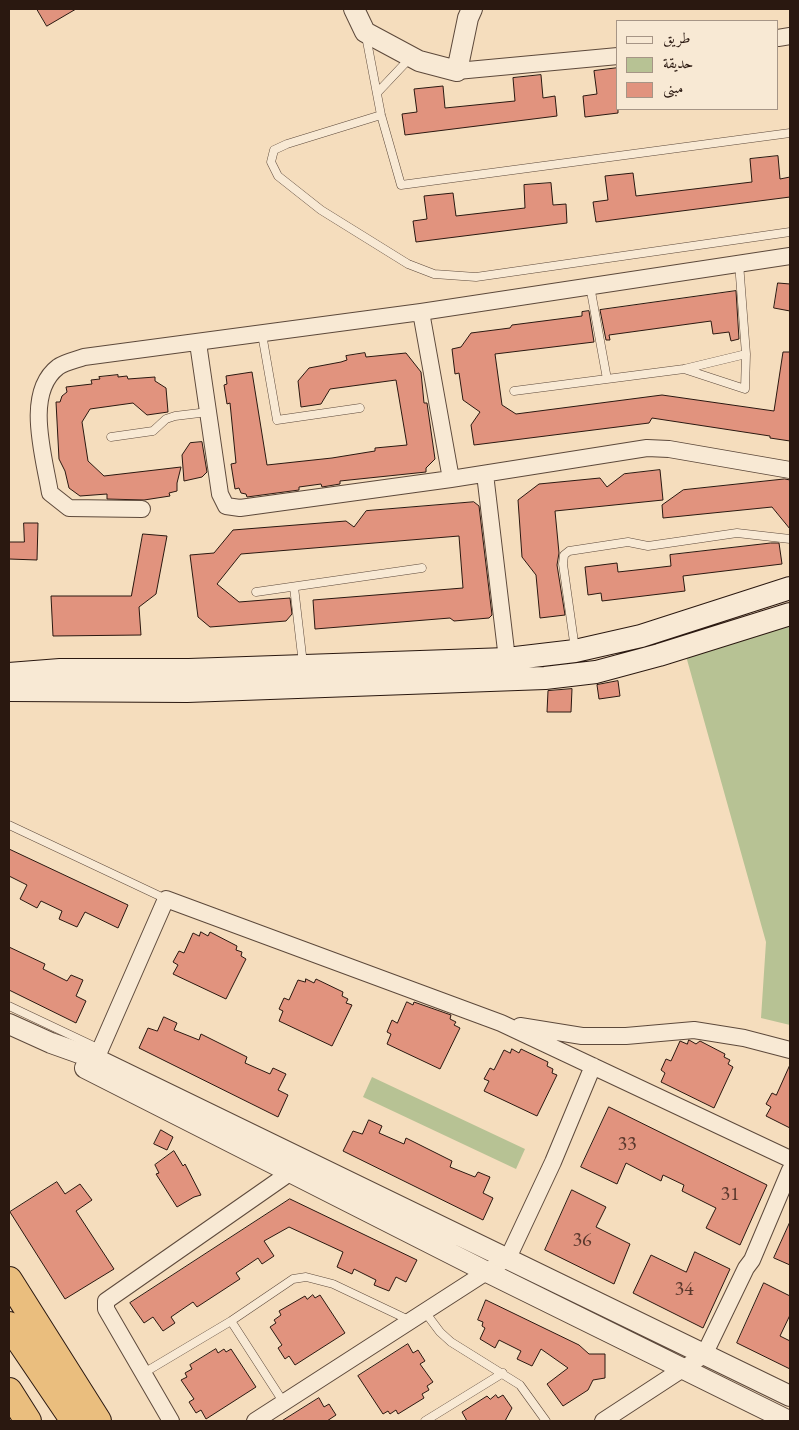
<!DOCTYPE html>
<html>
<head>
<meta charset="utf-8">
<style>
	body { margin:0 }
	#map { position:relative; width:799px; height:1430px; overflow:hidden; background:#f5ddbd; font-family:"EB Garamond",Amiri,serif }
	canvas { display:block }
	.frame { position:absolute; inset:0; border:10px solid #2a1810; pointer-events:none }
	.legend { position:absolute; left:616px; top:20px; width:162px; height:90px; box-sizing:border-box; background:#f8e9d4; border:1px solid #a69586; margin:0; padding:6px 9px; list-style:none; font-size:15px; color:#2a1810 }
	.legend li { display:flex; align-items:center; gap:10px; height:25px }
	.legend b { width:25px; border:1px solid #a69586 }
</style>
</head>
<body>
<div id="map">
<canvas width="799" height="1430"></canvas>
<div class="frame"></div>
<ul class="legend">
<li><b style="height:6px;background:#f8e9d4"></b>طريق</li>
<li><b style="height:14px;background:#b7c294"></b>حديقة</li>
<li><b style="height:14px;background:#e1937e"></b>مبنى</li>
</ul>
</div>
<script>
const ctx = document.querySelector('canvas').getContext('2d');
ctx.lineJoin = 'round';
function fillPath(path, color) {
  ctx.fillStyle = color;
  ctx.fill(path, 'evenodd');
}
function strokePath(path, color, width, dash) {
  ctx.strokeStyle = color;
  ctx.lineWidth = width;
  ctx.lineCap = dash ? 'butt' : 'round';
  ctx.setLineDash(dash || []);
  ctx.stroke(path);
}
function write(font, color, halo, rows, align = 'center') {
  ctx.font = font + ' "EB Garamond",serif';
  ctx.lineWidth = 5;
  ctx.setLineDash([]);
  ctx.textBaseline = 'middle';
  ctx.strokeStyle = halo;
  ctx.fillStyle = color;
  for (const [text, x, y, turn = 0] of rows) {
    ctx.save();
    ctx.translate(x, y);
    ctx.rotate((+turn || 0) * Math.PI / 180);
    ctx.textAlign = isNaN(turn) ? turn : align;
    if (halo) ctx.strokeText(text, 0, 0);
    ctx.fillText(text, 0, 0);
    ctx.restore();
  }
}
const green = new Path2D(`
	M790,623V1025L761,1018L766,942L686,656Z
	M372,1077L525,1149L516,1169L363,1097Z`);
const building = new Path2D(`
	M37,9H76L47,26Z
	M618,68V113L585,117L583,96L597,94L594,71Z
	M541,75L543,98L555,96L557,116L405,135L402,114L417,112L414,89L443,86L445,108L515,101L513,78Z
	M778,156L780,179L790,177V197L596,222L593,202L608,200L605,176L633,173L636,196L752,182L750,159Z
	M551,183L553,205L566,204L567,223L416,242L413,221L427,219L424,196L453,193L456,216L525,208L524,185Z
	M778,283L790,284V311L774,308Z
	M736,291L739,339L731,341L729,332L713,334L711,321L609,335L610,340H606L600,310Z
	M589,311L594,342L495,354L502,405L516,414L662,395L774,411L783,352H790V441L770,438V436L652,418L649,423L474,445L471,425L480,412L463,400L459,373L455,374L452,349L461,347L471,333L510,328L512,325L582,316V312Z
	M365,353L366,357L406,353L421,372L424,403H427L435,459L426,468V472L340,481V484L322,487L321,484L299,487V490L247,497L246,494L241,493L239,488L235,489L231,464L236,463L230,403L227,404L224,385L227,384L226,376L252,372L267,465L332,458L375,451V448L407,445L396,380L330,389L321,404L301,407L298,381L309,368L341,362L347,360L346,356Z
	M118,375V377L127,376L128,379L155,377V381L166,388L168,412L147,415L133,403L90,409L82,422L88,461L104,476L181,467L177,483V491L169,493L170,496L144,500L107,499V494L80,496L69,488L65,471L59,459L56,402H60L62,396L67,392L66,387L92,384L91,380L100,379L99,377Z
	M202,442L207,472L202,477L184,481L182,455L190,443Z
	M660,470L663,500L555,511L559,553L557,565L565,615L540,618L536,575L522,557L518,500L539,484L600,478L607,487L624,474Z
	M785,479L790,480V529L772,507L663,518L662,505L683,490Z
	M474,502L479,506L492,615L489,618L454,621L450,618L315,629L313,600L463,588L459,536L241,554L217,584L239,602L290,598L292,614L286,621L210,627L198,617L190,555L214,553L233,530L346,521L354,527L366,511Z
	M24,523H38L37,560L9,559V542H24Z
	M143,534L167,536L156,594L139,607L141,635L53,636L51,596H131Z
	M771,543H779L782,564L683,576L685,591L602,601L601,593L588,595L585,567L617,563L618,572L636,570L671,566L670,555Z
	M618,681L620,696L599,699L597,685Z
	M572,689L571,712H547L548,691Z
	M9,849L128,905L118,928L85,912L77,927L59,919L62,911L41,901L37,908L20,899L27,885L9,876Z
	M201,932L208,936L210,932L237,946L236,950L242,952L241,956L246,959L226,999L173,974L178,965L173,962L179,951L184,953L193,933L199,936Z
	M9,947L45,964L43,969L67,981L71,975L83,980L76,996L86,1001L76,1023L9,990Z
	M306,979L314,983L316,979L343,992L342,996L348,999L346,1003L352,1005L332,1046L279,1021L283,1011L279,1009L284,998L289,1000L298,980L305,982Z
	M407,1002L413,1005L414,1002L451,1015L450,1019L456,1022L454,1025L460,1028L440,1069L387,1044L391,1034L387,1032L392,1020L397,1023Z
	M164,1017L177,1023L174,1030L199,1040L201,1034L247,1057L245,1063L270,1074L273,1068L286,1074L278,1090L288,1095L278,1117L139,1048L148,1028L157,1031Z
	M689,1040L696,1044L700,1041L725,1054L724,1057L730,1060L728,1064L733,1067L714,1108L661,1082L665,1073L661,1070L666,1059L671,1061L680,1041L687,1044Z
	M512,1049L519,1053L521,1049L548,1062L547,1066L553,1069L552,1073L557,1075L537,1116L484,1091L489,1081L484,1079L490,1068L494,1070L504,1050L510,1053Z
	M790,1065V1128L766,1116L771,1107L766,1104L772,1093L776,1095Z
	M609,1107L767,1185L740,1245L706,1228L716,1208L682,1191L684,1185L663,1175L661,1181L626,1163L617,1184L581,1167Z
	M369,1120L382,1126L379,1133L404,1144L406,1138L452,1161L450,1167L475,1177L478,1172L490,1177L483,1193L493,1198L483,1220L343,1151L353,1131L362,1134Z
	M161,1130L173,1137L167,1150L154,1144Z
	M174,1151L183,1166L185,1164L201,1195L194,1197L177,1207L156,1174L159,1173L155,1165Z
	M57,1182L65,1194L80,1184L92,1200L76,1211L114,1269L65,1299L10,1212Z
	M572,1190L606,1207L596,1227L630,1244L614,1284L545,1250Z
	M290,1199L417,1260L406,1282L396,1277L389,1291L374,1285L376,1280L354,1269L352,1274L337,1267L343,1252L289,1227L264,1241L274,1256L262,1264L258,1258L236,1273L240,1279L197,1307L193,1302L171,1317L175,1323L163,1331L153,1317L144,1323L130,1303Z
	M790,1222V1265L774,1258Z
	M695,1252L730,1269L703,1328L633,1293L651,1255L686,1272Z
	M764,1283L790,1296V1315L780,1336L790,1341V1369L737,1343Z
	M313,1295L315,1298L320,1295L345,1333L295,1365L289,1356L285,1359L278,1348L282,1345L270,1327L276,1323L274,1320L281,1315L279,1311L305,1296L307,1299Z
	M486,1300L579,1345L589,1354H605V1378L593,1380L588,1390L563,1406L547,1384L568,1368L541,1349L532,1366L517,1359L521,1351L499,1340L495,1348L480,1339L485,1328L482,1326L483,1322L478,1320Z
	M408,1344L413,1353L418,1350L425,1361L420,1364L433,1382L427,1386L429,1390L422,1394L424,1398L398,1414L396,1410L390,1414L388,1411L383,1414L358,1376Z
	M216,1349L218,1353L224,1349L226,1352L231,1349L256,1387L206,1419L201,1410L196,1413L189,1402L194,1399L181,1380L187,1377L185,1373L192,1369L190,1365Z
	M496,1395L498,1398L503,1395L512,1408L505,1421H467L462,1412L487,1396L490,1399Z
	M319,1398L324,1407L329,1404L336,1415L327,1421H282Z`);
const service = new Path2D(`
	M366,36L381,115L401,185L790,133
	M377,93L410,58
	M381,115L287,144L274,150L271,162L278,176L321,210L408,264L434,274L476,277L790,232
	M590,286L607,379
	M262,334L277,420L360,408
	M684,369L745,389L746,354L739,263
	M514,391L684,369L746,354
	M111,437L153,431L166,419L175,416L208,412
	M294,587L303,664
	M256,592L422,568
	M575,649L563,564L564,555L569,551L628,542L648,546L737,533L790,539
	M9,825L166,899
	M9,1006L100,1049
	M425,1312L440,1332L451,1342L520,1385L546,1421
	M231,1321L284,1403
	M142,1374L231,1321L293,1279L306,1277L333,1284L411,1321
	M425,1421L503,1373`);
const minor = new Path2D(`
	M778,38L790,36
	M457,71L618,56
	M421,312L451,479
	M198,343L220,494L226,506L240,508L451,479L647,448L669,449L790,470
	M485,474L507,659
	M142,509L69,508L50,493C44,456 24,393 58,367C65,362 76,360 84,357L421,312L790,256
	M520,1026L582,1036H626L694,1030L744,1038L790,1050
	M96,1059L166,899L501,1023L790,1159
	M171,1421L106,1309V1301L298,1167
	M255,1421L508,1258L553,1162L593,1066
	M603,1421L704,1355L746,1268L752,1260L790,1170`);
const tertiary = new Path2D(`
	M354,9L365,32L419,61L457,71L468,18L472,9
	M9,1024L51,1043L96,1059L790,1396
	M85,1068L487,1272L789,1421`);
const secondary = new Path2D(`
	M9,674L60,670H189L507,659L575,651L641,636L790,588
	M9,690L187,691L545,678L596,672L659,655L790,614`);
const trunk = new Path2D(`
	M9,1280L98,1421
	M9,1325L74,1421
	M9,1391L28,1421`);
const numberNames = [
	["33",627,1145],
	["31",730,1195],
	["36",582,1241],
	["34",684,1290]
];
fillPath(green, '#b7c294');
fillPath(building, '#e1937e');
strokePath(building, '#2a1810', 1);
strokePath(service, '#5d493b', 9);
strokePath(minor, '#5d493b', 18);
strokePath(tertiary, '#5d493b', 22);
strokePath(secondary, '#2a1810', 24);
strokePath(trunk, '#2a1810', 28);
strokePath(service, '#f8e9d4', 8);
strokePath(minor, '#f8e9d4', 16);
strokePath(tertiary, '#f8e9d4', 20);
strokePath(secondary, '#f8e9d4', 22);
strokePath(trunk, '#eabe7e', 26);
write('20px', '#58372c', null, numberNames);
</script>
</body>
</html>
